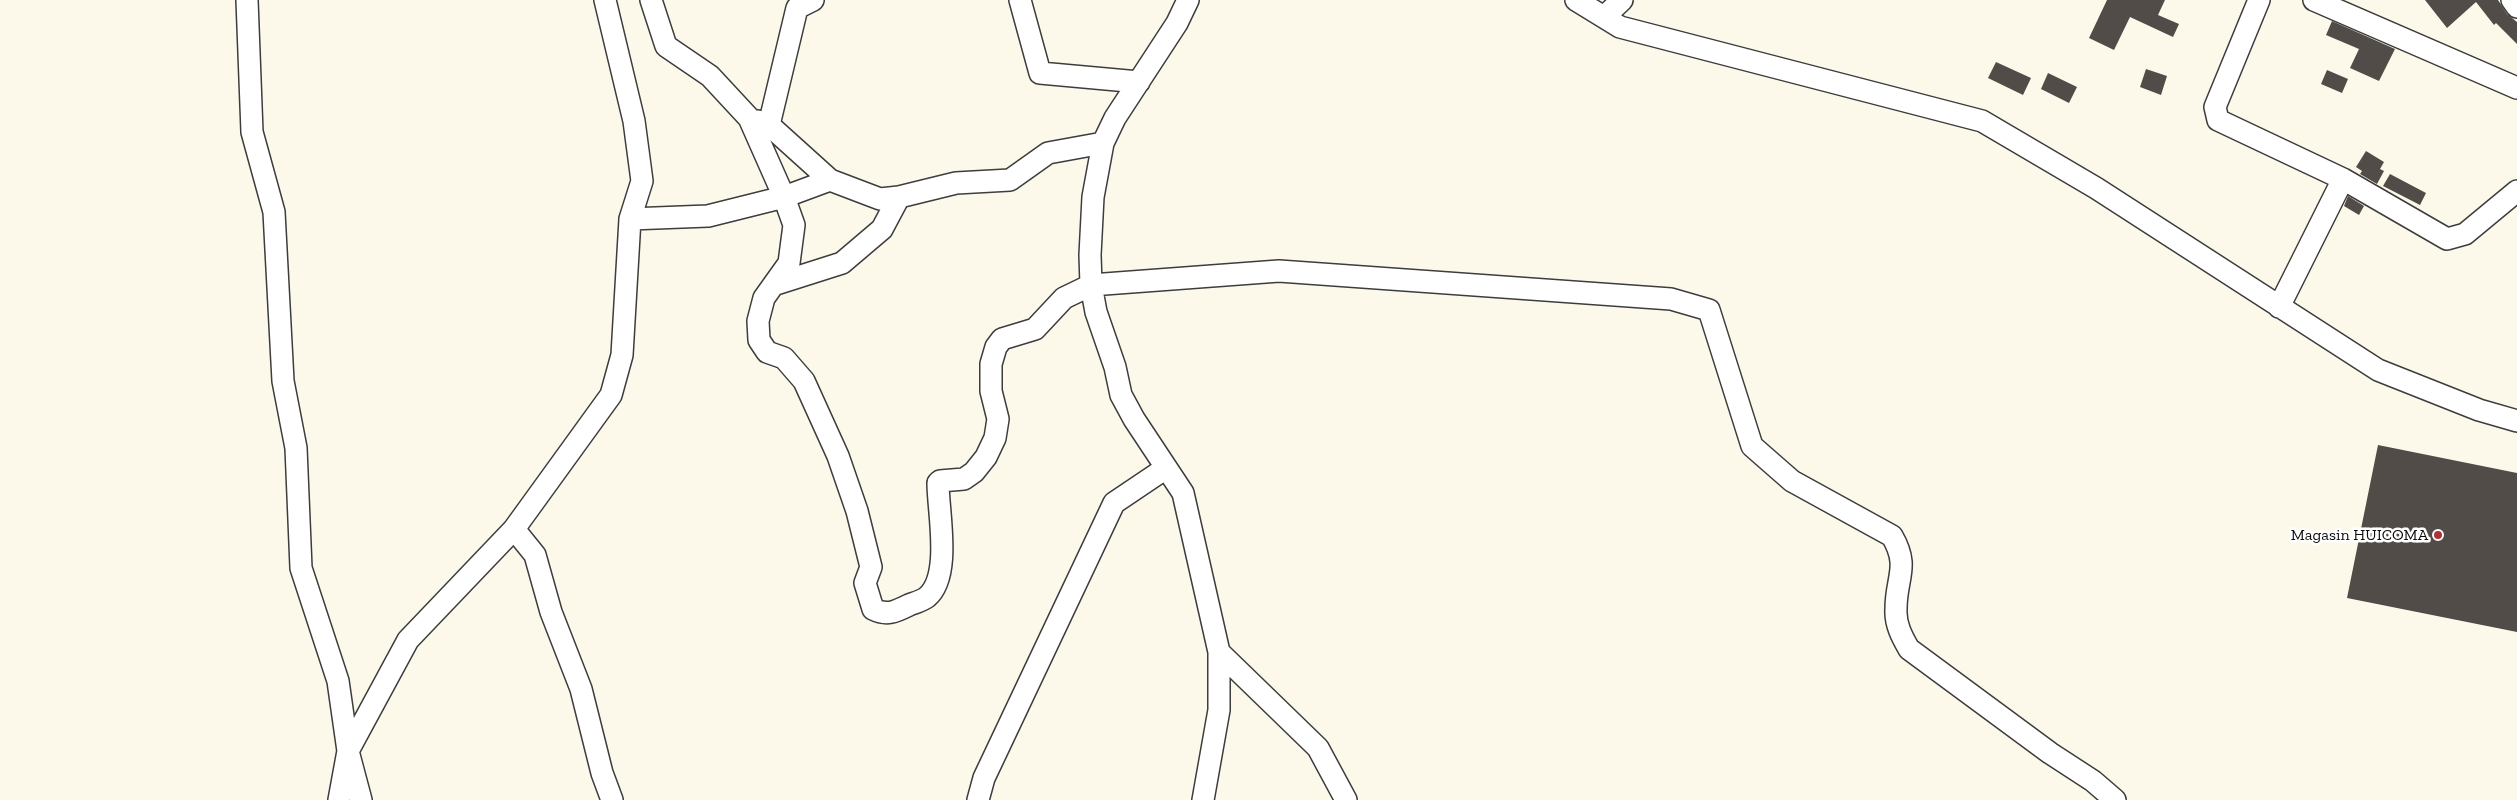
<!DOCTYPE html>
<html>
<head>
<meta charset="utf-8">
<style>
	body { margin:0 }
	canvas { display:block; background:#fdf9ea }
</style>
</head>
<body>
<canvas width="2517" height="800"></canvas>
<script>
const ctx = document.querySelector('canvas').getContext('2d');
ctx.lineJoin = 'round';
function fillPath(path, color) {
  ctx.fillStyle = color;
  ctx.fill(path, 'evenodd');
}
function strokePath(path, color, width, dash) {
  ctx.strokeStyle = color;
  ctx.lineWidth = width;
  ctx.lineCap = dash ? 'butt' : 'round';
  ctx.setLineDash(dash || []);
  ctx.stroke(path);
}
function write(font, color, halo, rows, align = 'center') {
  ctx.font = font + ' "Zilla Slab",serif';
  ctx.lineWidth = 5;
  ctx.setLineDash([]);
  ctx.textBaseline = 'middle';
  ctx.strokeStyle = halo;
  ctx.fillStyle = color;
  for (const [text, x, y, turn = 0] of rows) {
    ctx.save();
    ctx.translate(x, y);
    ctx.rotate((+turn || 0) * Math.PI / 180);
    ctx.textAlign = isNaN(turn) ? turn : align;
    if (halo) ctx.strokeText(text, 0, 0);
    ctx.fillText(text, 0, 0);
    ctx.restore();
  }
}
const building = new Path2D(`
	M2107,0H2165L2158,15L2179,24L2173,37L2130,17L2114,50L2089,38Z
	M2425,0H2498L2507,14L2517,22V44L2496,23L2494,25L2476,2L2447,28Z
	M2332,21L2395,49L2379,81L2350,68L2359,49L2326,35Z
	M1996,62L2031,78L2023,95L1988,78Z
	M2146,69L2167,76L2161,95L2140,87Z
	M2327,70L2348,79L2342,93L2321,84Z
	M2048,73L2077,87L2069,103L2041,89Z
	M2366,151L2384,162L2380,169L2384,171L2377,184L2360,174L2362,171L2356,167Z
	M2390,174L2426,193L2420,205L2383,186Z
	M2348,196L2364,206L2359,215L2344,206Z
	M2378,445L2517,473V632L2347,598Z`);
const minor = new Path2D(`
	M247,0L252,132L274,212L283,381L296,448L301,568L338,681L348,751L361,800
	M651,0L666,46L710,76L749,118L784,197L794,225L789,263L764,298L758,321L759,340L767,352L784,358L804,381L838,456L857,511L871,567L865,583L873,609C887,616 895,612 909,605C914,603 922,601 927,597C952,576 938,512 938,483L940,481L964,479L974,472L986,457L995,438L998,419L991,391V364L996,347L1002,339L1035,329L1064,298L1091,285L1279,271L1671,299L1709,310L1752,446L1792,481L1892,536C1910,567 1896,577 1896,609C1895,624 1902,637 1909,649L2050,753L2093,781L2115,800
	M1020,0L1040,73L1139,82
	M1188,0L1177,23L1115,118L1103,143L1093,197L1090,255L1091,285L1096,312L1115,367L1121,395L1134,419L1183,493L1219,652V710L1203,800
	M1576,0L1620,27L1982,121L2096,188L2378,370L2479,410L2517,421
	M2259,0L2215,107L2218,120L2343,179L2447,239L2465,234L2517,191
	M2314,0L2517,88
	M2512,0L2517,7
	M1604,17L1622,0
	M758,121L769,125L830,180
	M769,125L797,8L813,0
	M630,219L708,216L784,197L830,180L880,199L899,197L956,183L1010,180L1048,153L1103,143
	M776,284L842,263L882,229L899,197
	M2279,307L2343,179
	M514,529L535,555L551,612L581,689L602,773L612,800
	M1219,652L1318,748L1346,800
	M339,800L348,751L408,640L514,529L611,395L622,355L630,219L642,181L634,121L605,0
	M978,800L984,778L1114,503L1166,468`);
const markers = [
	[2438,535,5,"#ab3236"]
];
const poiNames = [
	["Magasin HUICOMA",2428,535]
];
fillPath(building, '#524c48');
strokePath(minor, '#3d3d3d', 24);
strokePath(minor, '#fff', 21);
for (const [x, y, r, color] of markers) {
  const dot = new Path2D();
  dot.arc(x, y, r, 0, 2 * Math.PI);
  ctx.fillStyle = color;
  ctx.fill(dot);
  strokePath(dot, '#fff', 2);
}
write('16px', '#0a0a0a', '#fff', poiNames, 'right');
</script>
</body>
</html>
